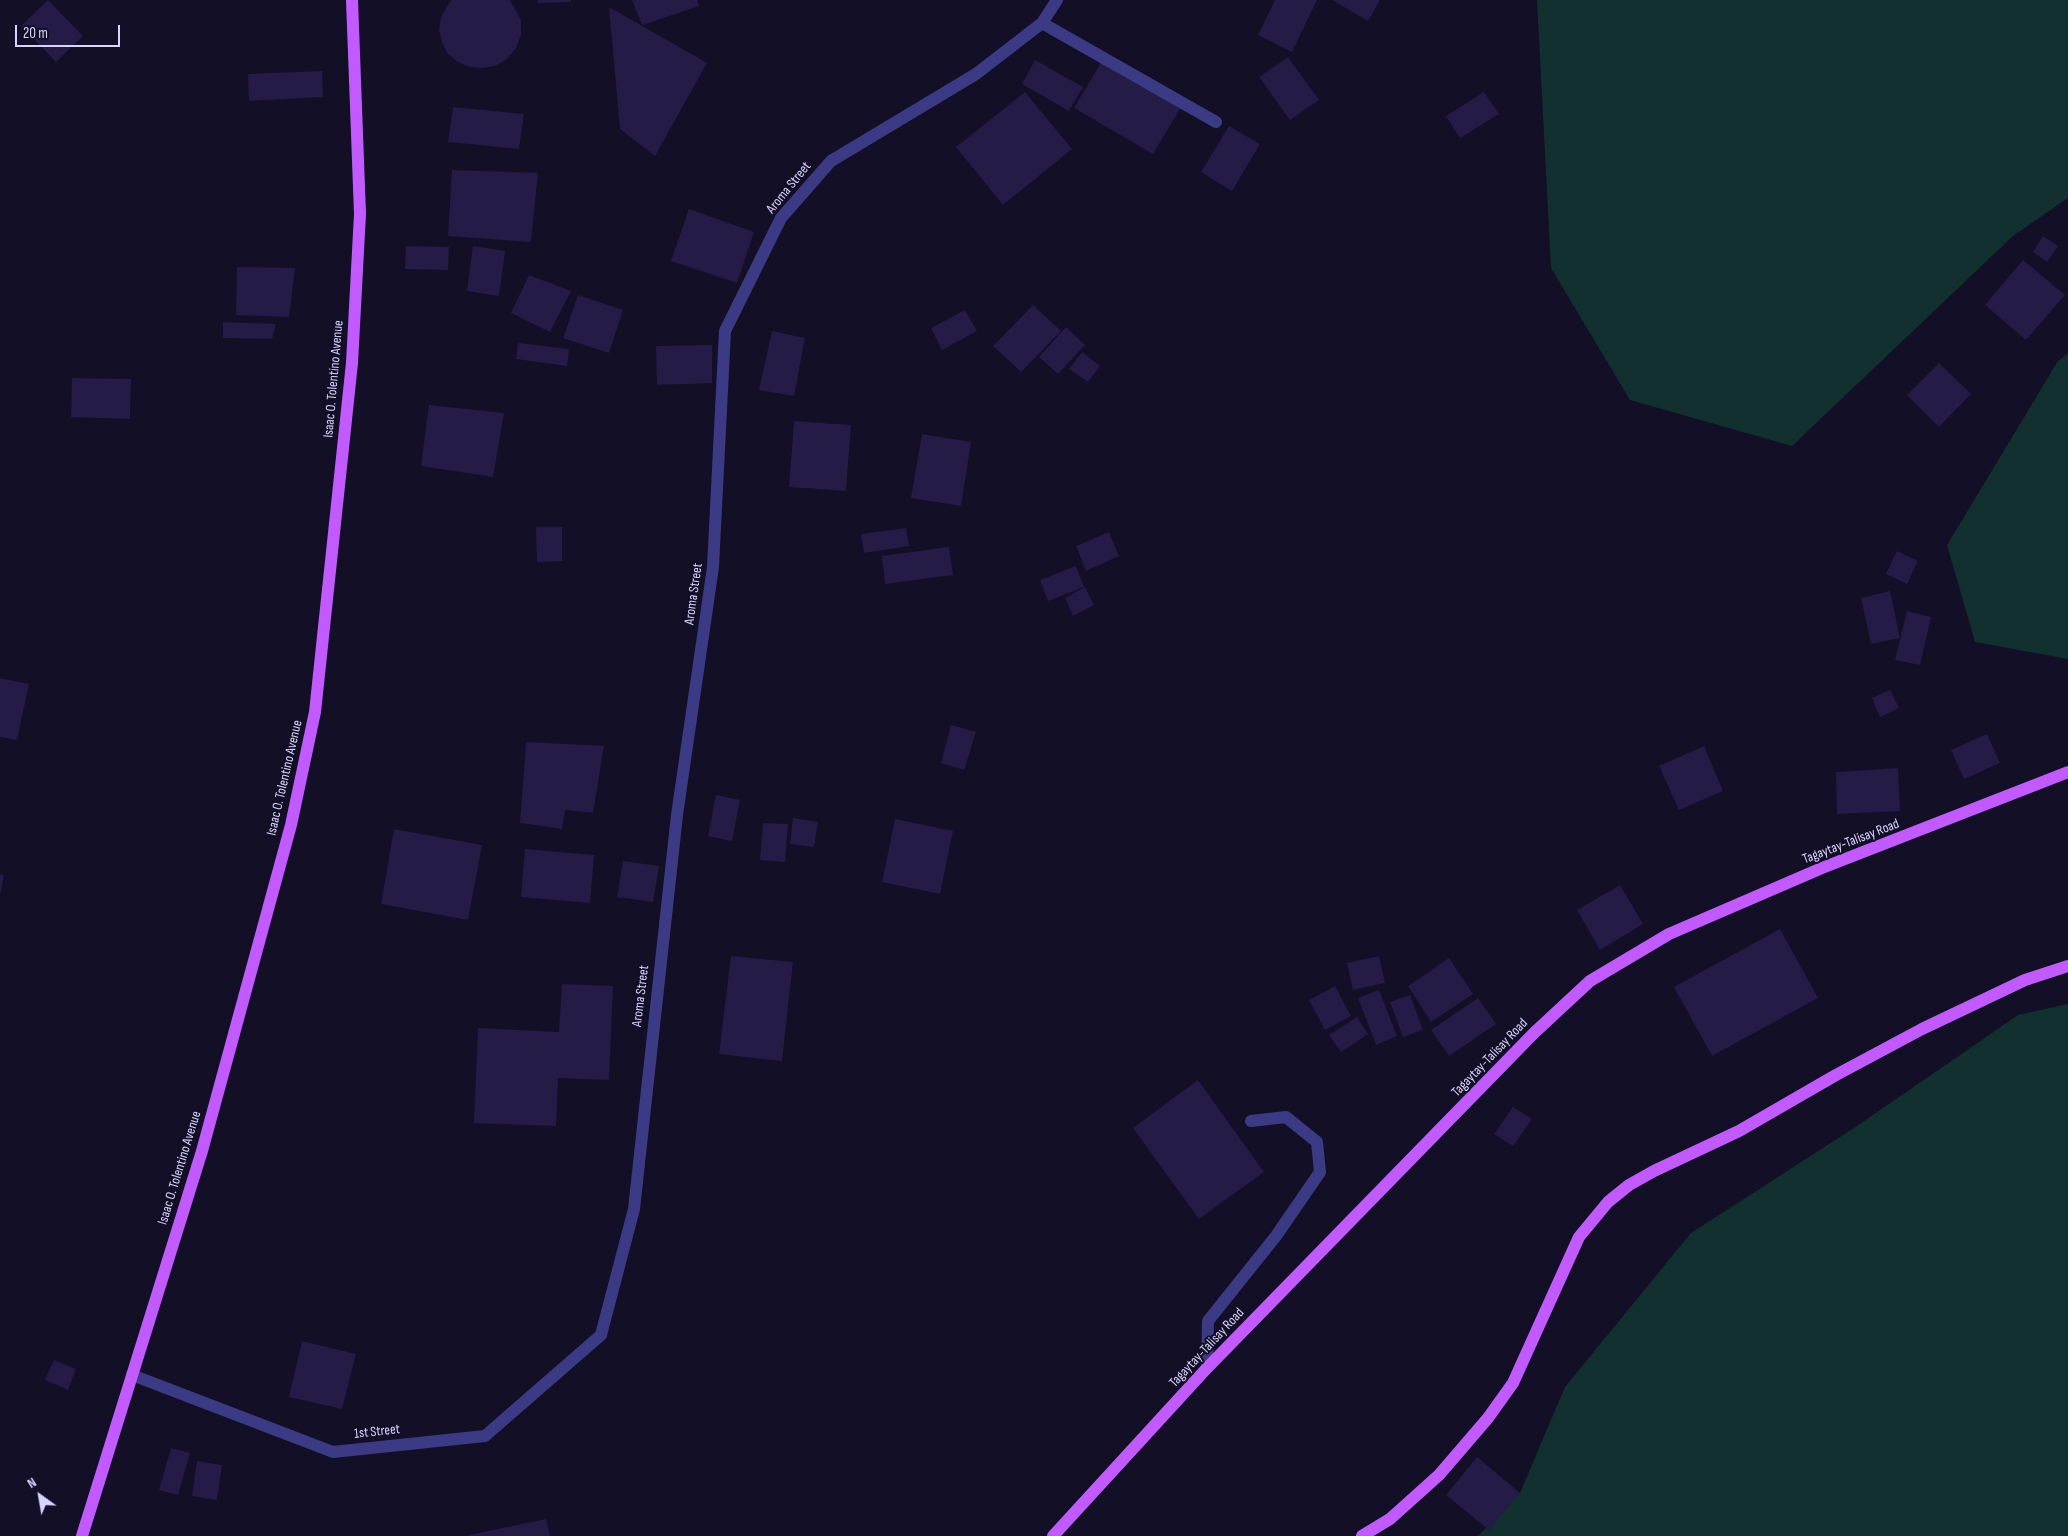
<!DOCTYPE html>
<html>
<head>
<meta charset="utf-8">
<style>
	body { margin:0 }
	#map { position:relative; width:2068px; height:1536px; overflow:hidden; background:#130f26; font-family:"Sofia Sans Condensed",sans-serif }
	canvas { display:block }
	.north { position:absolute; left:15px; top:1471px; width:50px; height:50px; -webkit-text-stroke:4px #130f26; paint-order:stroke; rotate:328deg; font-size:14px; font-weight:700; line-height:20px; text-align:center; color:#d9d4ff }
	.north::after { content:''; display:block; margin:auto; width:18px; height:22px; background:#d9d4ff; clip-path:polygon(50% 0,100% 100%,50% 72%,0 100%) }
	.scale { position:absolute; left:15px; top:25px; width:105px; height:22px; box-sizing:border-box; border:2px solid #d9d4ff; border-top:0; padding-left:6px; font-size:15px; line-height:18px; white-space:nowrap; color:#d9d4ff; -webkit-text-stroke:4px #130f26; paint-order:stroke }
</style>
</head>
<body>
<div id="map">
<canvas width="2068" height="1536"></canvas>
<div class="north">N</div>
<div class="scale">20 m</div>
</div>
<script>
const ctx = document.querySelector('canvas').getContext('2d');
ctx.lineJoin = 'round';
function fillPath(path, color) {
  ctx.fillStyle = color;
  ctx.fill(path, 'evenodd');
}
function strokePath(path, color, width, dash) {
  ctx.strokeStyle = color;
  ctx.lineWidth = width;
  ctx.lineCap = dash ? 'butt' : 'round';
  ctx.setLineDash(dash || []);
  ctx.stroke(path);
}
function write(font, color, halo, rows, align = 'center') {
  ctx.font = font + ' "Sofia Sans Condensed",sans-serif';
  ctx.lineWidth = 4;
  ctx.setLineDash([]);
  ctx.textBaseline = 'middle';
  ctx.strokeStyle = halo;
  ctx.fillStyle = color;
  for (const [text, x, y, turn = 0] of rows) {
    ctx.save();
    ctx.translate(x, y);
    ctx.rotate((+turn || 0) * Math.PI / 180);
    ctx.textAlign = isNaN(turn) ? turn : align;
    if (halo) ctx.strokeText(text, 0, 0);
    ctx.fillText(text, 0, 0);
    ctx.restore();
  }
}
const green = new Path2D(`
	M1537,0H2068V198L2013,236L1792,446L1630,400L1551,268Z
	M2068,353V659L1975,642L1947,545L2058,361Z
	M2068,1004V1536H1478L1520,1493L1565,1387L1691,1233L1857,1126L2018,1015Z`);
const building = new Path2D(`
	M48,0L83,36L56,62L21,26Z
	M451,0H510L521,20V35L516,48L507,59L495,66L483,68L470,67L458,62L448,54L442,42L439,30L441,17Z
	M538,0H571V2L538,3Z
	M632,0H697L699,6L642,25Z
	M1275,0H1317L1292,52L1258,35Z
	M1332,0H1380L1368,21Z
	M609,7L707,63L655,156L620,129Z
	M1288,57L1319,100L1290,120L1259,77Z
	M1035,60L1083,87L1069,111L1022,84Z
	M1102,61L1181,107L1153,154L1074,108Z
	M322,71L323,97L249,101L248,74Z
	M1025,92L1072,149L1003,205L956,147Z
	M1484,92L1499,114L1460,138L1446,116Z
	M453,107L524,114L519,149L448,142Z
	M1229,126L1260,144L1232,191L1201,172Z
	M452,170L538,173L531,242L448,236Z
	M689,209L754,232L737,283L671,261Z
	M2043,236L2058,246L2047,262L2033,252Z
	M406,246L449,247L448,270L405,269Z
	M473,246L505,251L499,296L467,291Z
	M2023,260L2065,295L2026,340L1985,305Z
	M237,267L295,268L289,317L236,315Z
	M529,275L571,291L550,332L511,313Z
	M578,295L623,310L609,353L563,338Z
	M1033,305L1061,331L1021,372L993,346Z
	M965,310L977,331L942,350L931,328Z
	M223,322L276,324L272,339L223,338Z
	M1066,327L1085,345L1058,374L1039,357Z
	M772,331L805,338L794,396L759,390Z
	M518,343L569,349L567,366L516,359Z
	M712,345V383L657,385L656,346Z
	M1082,352L1100,366L1088,382L1069,369Z
	M1939,363L1971,394L1939,427L1907,395Z
	M72,378L131,379L130,419L71,417Z
	M429,405L504,413L493,477L421,466Z
	M794,421L851,425L846,491L789,487Z
	M922,434L971,442L961,506L911,498Z
	M536,527H562V561L537,562Z
	M906,528L909,546L864,553L861,534Z
	M1109,532L1119,556L1086,571L1076,546Z
	M949,547L953,575L885,584L882,556Z
	M1897,551L1918,561L1907,584L1886,574Z
	M1076,566L1084,587L1048,601L1040,580Z
	M1085,587L1094,605L1073,616L1065,598Z
	M1890,591L1900,638L1871,644L1861,598Z
	M1907,611L1931,617L1920,665L1895,660Z
	M0,678L29,684L17,740L0,737Z
	M1890,690L1899,708L1880,717L1872,698Z
	M951,725L976,732L964,770L941,763Z
	M1987,734L2000,763L1964,779L1951,750Z
	M526,742L604,746L593,813L565,810L562,829L520,823Z
	M1704,746L1723,791L1679,810L1659,766Z
	M1898,768L1900,811L1837,814L1836,772Z
	M716,795L740,800L732,841L708,836Z
	M793,818L818,822L814,847L790,844Z
	M895,819L953,831L940,894L882,882Z
	M763,823L788,824L785,862L760,860Z
	M394,829L482,845L468,920L381,904Z
	M525,849L594,855L590,903L521,897Z
	M623,861L659,866L653,902L617,897Z
	M0,874L4,875L1,892H0Z
	M1620,885L1643,924L1600,950L1577,910Z
	M1780,929L1818,998L1712,1056L1674,987Z
	M731,956L793,962L782,1061L719,1054Z
	M1379,956L1385,983L1353,990L1347,963Z
	M1449,958L1473,994L1431,1022L1408,986Z
	M562,984L613,986L609,1080L558,1078L556,1126L474,1123L478,1028L559,1032Z
	M1335,986L1351,1016L1325,1030L1309,1000Z
	M1379,990L1397,1036L1376,1045L1358,998Z
	M1410,995L1423,1030L1403,1037L1390,1002Z
	M1478,998L1496,1024L1449,1056L1431,1030Z
	M1357,1017L1368,1034L1341,1052L1329,1035Z
	M1198,1080L1264,1172L1199,1219L1133,1128Z
	M1513,1107L1532,1119L1513,1146L1494,1134Z
	M302,1341L356,1354L342,1409L289,1397Z
	M54,1360L76,1369L68,1390L45,1380Z
	M171,1448L190,1453L178,1495L159,1490Z
	M1477,1457L1520,1493L1489,1530L1446,1495Z
	M197,1461L222,1465L217,1500L192,1496Z
	M546,1519L550,1536H469V1535Z`);
const minor = new Path2D(`
	M1042,23L1216,122
	M1207,1368L1208,1321L1276,1236L1320,1172L1317,1142L1286,1117L1251,1121
	M132,1375L333,1452L485,1436L601,1335L634,1209L677,815L713,567L725,331L781,218L831,161L976,74L1042,23L1057,0`);
const major = new Path2D(`
	M82,1536L202,1151L291,825L315,712L352,363L360,214L352,0
	M1053,1536L1207,1368L1534,1033L1590,981L1669,934L1822,868L2068,772
	M1362,1536L1390,1519L1439,1475L1488,1418L1513,1383L1579,1237L1608,1202L1629,1185L1654,1171L1739,1131L1836,1075L1922,1029L2025,980L2068,966`);
const streetNames = [
	["Aroma Street",789,188,-51],
	["Isaac O. Tolentino Avenue",334,379,-85],
	["Aroma Street",694,594,-82],
	["Isaac O. Tolentino Avenue",285,778,-77],
	["Tagaytay-Talisay Road",1851,842,-21],
	["Aroma Street",641,996,-83],
	["Tagaytay-Talisay Road",1490,1058,-46],
	["Isaac O. Tolentino Avenue",180,1168,-73],
	["Tagaytay-Talisay Road",1207,1348,-47],
	["1st Street",377,1432,-6]
];
fillPath(green, '#12302f');
fillPath(building, '#241b47');
strokePath(minor, '#3d3a85', 12);
strokePath(major, '#c25bff', 12);
write('14px', '#d9d4ff', '#130f26', streetNames);
</script>
</body>
</html>
